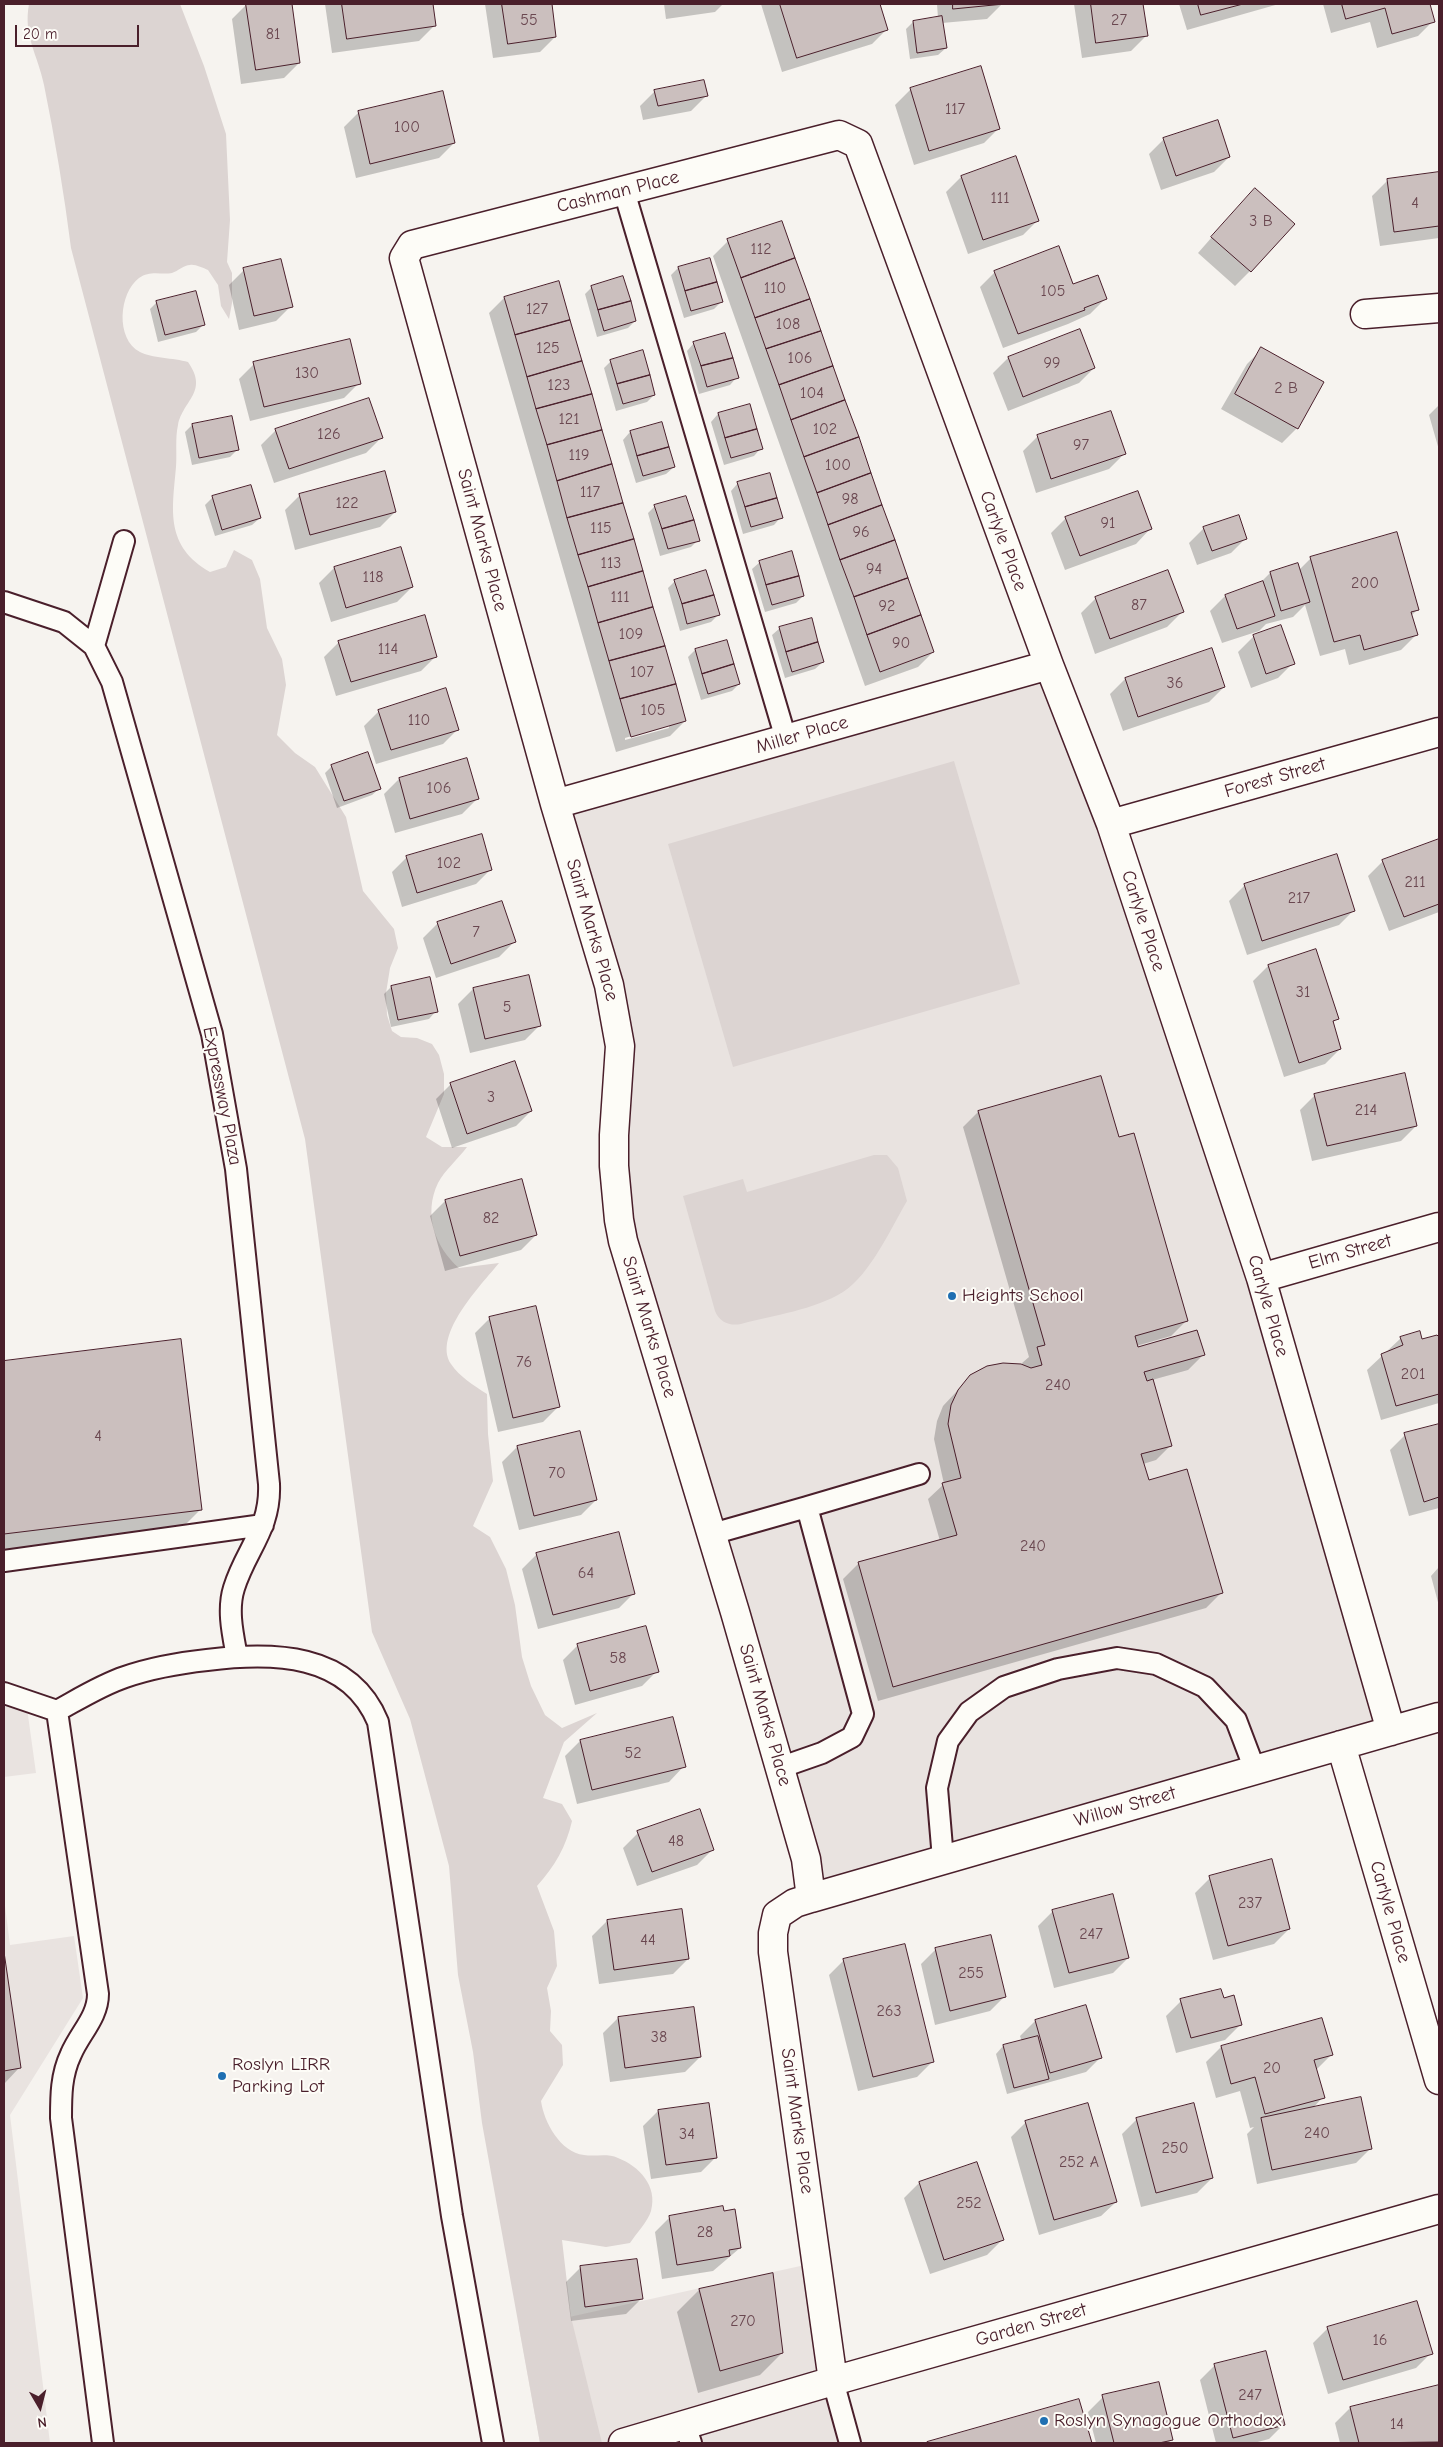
<!DOCTYPE html>
<html>
<head>
<meta charset="utf-8">
<style>
	body { margin:0 }
	#map { position:relative; width:1443px; height:2447px; overflow:hidden; background:#f6f3ef; font-family:"Comic Neue",sans-serif }
	canvas { display:block }
	.frame { position:absolute; inset:0; border:5px solid #4a1f2b; pointer-events:none }
	.north { position:absolute; left:15px; top:2382px; width:50px; height:50px; -webkit-text-stroke:4px #fdfcf7; paint-order:stroke; rotate:172deg; font-size:14px; font-weight:700; line-height:20px; text-align:center; color:#4a1f2b }
	.north::after { content:''; display:block; margin:auto; width:18px; height:22px; background:#4a1f2b; clip-path:polygon(50% 0,100% 100%,50% 72%,0 100%) }
	.scale { position:absolute; left:15px; top:25px; width:124px; height:22px; box-sizing:border-box; border:2px solid #4a1f2b; border-top:0; padding-left:6px; font-size:15px; line-height:18px; white-space:nowrap; color:#4a1f2b; -webkit-text-stroke:4px #fdfcf7; paint-order:stroke }
</style>
</head>
<body>
<div id="map">
<canvas width="1443" height="2447"></canvas>
<div class="frame"></div>
<div class="north">N</div>
<div class="scale">20 m</div>
</div>
<script>
const ctx = document.querySelector('canvas').getContext('2d');
ctx.lineJoin = 'round';
function fillPath(path, color) {
  ctx.fillStyle = color;
  ctx.fill(path, 'evenodd');
}
function strokePath(path, color, width, dash) {
  ctx.strokeStyle = color;
  ctx.lineWidth = width;
  ctx.lineCap = dash ? 'butt' : 'round';
  ctx.setLineDash(dash || []);
  ctx.stroke(path);
}
function write(font, color, halo, rows, align = 'center') {
  ctx.font = font + ' "Comic Neue",sans-serif';
  ctx.lineWidth = 4;
  ctx.setLineDash([]);
  ctx.textBaseline = 'middle';
  ctx.strokeStyle = halo;
  ctx.fillStyle = color;
  for (const [text, x, y, turn = 0] of rows) {
    ctx.save();
    ctx.translate(x, y);
    ctx.rotate((+turn || 0) * Math.PI / 180);
    ctx.textAlign = isNaN(turn) ? turn : align;
    if (halo) ctx.strokeText(text, 0, 0);
    ctx.fillText(text, 0, 0);
    ctx.restore();
  }
}
const built = new Path2D(`
	M1049,665L1111,824L1391,1731L816,1896L629,1262L619,1072L555,804Z
	M4,1693L26,1701L36,1773L4,1777Z
	M4,1898L10,1945L74,1936L83,1998L10,2115L50,2443H4Z
	M814,2263L850,2443H540L519,2328Z`);
const green = new Path2D(`
	M29,4H180L204,66L226,134L230,220L227,262L232,273V303L229,319L221,306L218,285L208,270C203,268 195,264 190,265C184,265 178,271 172,273C161,275 150,270 139,278C119,293 115,339 140,352C151,358 174,358 188,362C209,392 183,400 178,425C175,438 177,453 176,467C172,511 165,546 210,572L226,567L234,550L252,560L260,579L267,628L282,659L286,685L277,735L295,753L315,767L346,817L363,891L394,929L398,948L390,968L386,993L387,1015L392,1031L401,1037L417,1038L432,1044L439,1055L444,1074V1094L426,1137L442,1147H467C459,1158 444,1171 438,1183C423,1214 435,1247 459,1268L499,1263C482,1284 432,1335 451,1364C460,1377 473,1385 487,1394L488,1434L493,1481L473,1526L490,1537L506,1569L515,1605L522,1657L531,1686L545,1715L562,1728L597,1713L564,1742L543,1798L562,1804L572,1821C566,1847 555,1866 537,1886L554,1931L557,1966L547,1988L551,2011L550,2031L562,2045L563,2065L541,2101C544,2122 560,2152 584,2155C595,2157 607,2153 618,2158C639,2166 658,2186 651,2211C648,2221 636,2234 630,2243L606,2247L562,2240L571,2317L602,2443H540L482,2123L473,2052L458,1975L449,1866L410,1719L372,1632L305,1139L71,248C64,193 55,139 44,85C38,55 23,36 29,4Z
	M954,761L1020,984L733,1067L668,844Z
	M874,1155H887L898,1168L907,1201C891,1228 870,1275 843,1292C814,1310 774,1315 741,1324C730,1326 720,1323 715,1311L683,1196L743,1179L747,1192Z`);
const shadow = new Path2D(`
	M247,4H291L299,63L284,78L241,84L232,19Z
	M325,4H431L434,26L419,41L332,53Z
	M485,4H550L555,37L540,52L493,58Z
	M664,4H723L715,12L666,19Z
	M761,4H879L887,29L872,44L782,72Z
	M937,4H1002L987,19L942,23L946,48L938,55L910,59L906,29L913,22L938,18Z
	M1074,4H1142L1146,36L1131,51L1082,58Z
	M1179,4H1279L1187,30Z
	M1323,4H1429L1433,21L1418,36L1377,48L1370,22L1331,33Z
	M980,67L999,128L984,143L914,165L895,105L910,90Z
	M655,91L706,96L691,111L643,120L640,106Z
	M359,112L454,143L439,158L356,178L344,127Z
	M1164,139L1229,157L1214,172L1161,190L1149,154Z
	M1016,158L1038,220L1023,235L968,254L946,192L961,177Z
	M1439,173V238L1380,246L1372,196L1387,181Z
	M1240,205L1250,271L1235,286L1198,253Z
	M728,241L933,652L918,667L865,686L713,256Z
	M709,259L721,302L714,309L684,318L671,275L678,268Z
	M244,270L291,306L276,321L239,330L229,285Z
	M995,272L1072,286L1105,299L1090,314L1068,324L1003,348L980,287Z
	M558,283L685,721L670,736L616,752L489,313L504,298ZM669,725V728L625,740V738Z
	M592,287L635,321L628,328L597,337L585,294Z
	M157,302L203,325L196,332L158,342L150,309Z
	M1079,331L1094,368L1079,383L1008,411L993,373L1008,358Z
	M694,343L737,377L730,385L699,394L687,351Z
	M1262,349L1297,428L1282,443L1221,409L1247,364Z
	M611,361L654,395L647,402L616,411L604,368Z
	M254,364L359,383L344,398L250,421L239,379Z
	M1439,405V450L1429,415Z
	M749,406L761,448L754,456L724,465L711,422L718,414Z
	M192,425L237,450L230,457L192,465L185,432Z
	M276,430L381,438L366,453L274,483L261,445Z
	M630,432L674,467L666,474L636,483L623,440Z
	M1038,436L1124,454L1109,469L1036,493L1023,451Z
	M738,483L781,517L774,525L743,534L731,491Z
	M300,495L395,512L380,527L295,550L285,510Z
	M213,497L260,518L252,525L215,536L205,505Z
	M655,506L698,540L691,547L660,556L648,513Z
	M1066,518L1150,529L1136,544L1065,570L1051,533Z
	M1204,528L1246,538L1231,553L1197,565L1189,543Z
	M400,549L412,587L397,602L331,622L319,583L334,568Z
	M1311,558L1417,610L1411,616L1416,635L1401,650L1349,665L1345,649L1320,656L1305,605L1293,617L1266,624L1259,631L1222,643L1210,611L1225,596L1259,584L1270,573L1298,564L1299,570Z
	M760,562L803,596L796,603L765,612L752,569Z
	M675,581L718,615L711,622L680,631L668,588Z
	M1096,598L1182,612L1167,627L1095,654L1081,613Z
	M1280,627L1293,663L1278,678L1251,688L1238,652L1253,637Z
	M780,628L823,662L815,669L785,678L772,635Z
	M339,642L436,656L421,671L336,696L324,657Z
	M695,650L739,684L732,691L701,700L688,657Z
	M1125,679L1224,687L1209,702L1123,731L1110,694Z
	M379,711L458,729L443,744L376,764L364,726Z
	M332,766L380,788L372,795L337,808L325,773Z
	M399,779L477,799L462,814L395,833L384,794Z
	M1439,840V912L1389,931L1368,876L1383,861Z
	M1336,856L1354,910L1339,925L1247,955L1229,901L1244,886Z
	M407,857L491,869L476,884L402,907L392,872Z
	M438,923L514,942L499,957L436,978L423,938Z
	M1268,966L1337,1018L1332,1024L1340,1049L1325,1064L1284,1077L1253,981Z
	M528,976L540,1025L525,1040L470,1053L458,1004L473,989Z
	M391,987L436,1011L429,1019L391,1027L384,994Z
	M1100,1077L1118,1139L1186,1321L1171,1336L1136,1346L1137,1348L1203,1355L1188,1370L1152,1380L1171,1445L1156,1460L1143,1464L1148,1482L1221,1593L1206,1608L878,1701L843,1579L858,1564L940,1541L928,1499L944,1484L934,1439L937,1421L943,1406L971,1376L1023,1366L1022,1363L1029,1357L963,1127L978,1112Z
	M451,1084L531,1111L516,1126L452,1148L436,1099Z
	M1315,1095L1416,1126L1401,1141L1312,1161L1300,1110Z
	M445,1201L536,1235L521,1250L445,1271L430,1216Z
	M490,1318L558,1407L543,1422L498,1432L475,1333Z
	M1401,1338L1421,1341L1439,1339V1403L1381,1420L1367,1370Z
	M180,1341L201,1509L172,1538L4,1559V1363Z
	M1439,1425V1508L1409,1516L1390,1450L1405,1435Z
	M517,1447L596,1500L581,1515L519,1530L502,1462Z
	M537,1554L634,1593L619,1608L538,1629L522,1569Z
	M1439,1567V1606L1431,1576Z
	M578,1645L657,1671L642,1686L575,1705L563,1660Z
	M580,1741L684,1766L669,1782L577,1804L565,1756Z
	M638,1833L712,1850L697,1865L637,1886L623,1848Z
	M1210,1878L1289,1929L1274,1944L1213,1960L1195,1893Z
	M1053,1911L1128,1958L1113,1973L1054,1988L1038,1926Z
	M607,1921L688,1959L673,1974L599,1984L592,1936Z
	M936,1949L1005,1996L990,2011L935,2025L921,1964Z
	M4,1960L19,2068L4,2084Z
	M844,1960L932,2062L917,2077L858,2091L829,1975Z
	M1223,2000L1240,2025L1225,2040L1176,2053L1166,2016L1181,2001Z
	M1086,2007L1101,2057L1086,2072L1007,2094L996,2054L1003,2046L1022,2042L1020,2036L1035,2021Z
	M618,2018L700,2057L685,2072L610,2082L603,2033Z
	M1221,2047L1331,2055L1316,2070L1323,2097L1312,2109L1371,2148L1356,2163L1257,2184L1247,2134L1254,2127L1250,2128L1240,2091L1216,2098L1206,2062Z
	M658,2111L716,2157L701,2172L651,2179L643,2126Z
	M1137,2119L1212,2178L1197,2193L1141,2207L1122,2134Z
	M1026,2122L1116,2202L1101,2216L1039,2235L1011,2137Z
	M919,2183L1002,2240L987,2255L930,2274L904,2198Z
	M723,2212L740,2248L713,2271L662,2279L655,2232L670,2217Z
	M581,2267L641,2299L626,2314L571,2321L566,2282Z
	M699,2290L782,2353L760,2375L698,2393L677,2312Z
	M1328,2328L1431,2353L1416,2368L1328,2394L1313,2343Z
	M1215,2365L1284,2424L1269,2439L1254,2443H1216L1200,2380Z
	M1439,2386V2443H1340L1335,2423L1350,2408Z
	M1103,2397L1172,2439L1168,2443H1096L1088,2412Z
	M1078,2401L1090,2443H928Z`);
const building = new Path2D(`
	M246,4H292L300,63L256,70Z
	M342,4H433L436,26L347,39Z
	M502,4H552L556,37L508,44Z
	M780,4H880L888,30L797,58Z
	M953,4H1004L953,9Z
	M1091,4H1143L1148,36L1096,43Z
	M1198,4H1243L1201,15Z
	M1342,4H1430L1435,22L1392,34L1385,8L1346,19Z
	M942,16L947,48L917,53L913,21Z
	M981,66L1000,129L929,151L910,88Z
	M704,80L708,96L658,106L654,90Z
	M443,91L455,143L370,164L358,111Z
	M1218,120L1230,157L1176,176L1163,138Z
	M1016,156L1039,221L983,240L961,176Z
	M1439,172V226L1394,232L1387,179Z
	M1255,188L1295,224L1251,272L1211,237Z
	M782,221L795,258L741,278L727,239Z
	M1059,246L1073,284L1098,275L1107,299L1084,308L1085,310L1018,334L994,271Z
	M710,258L717,282L685,291L678,267Z
	M795,258L810,299L755,318L741,278Z
	M281,259L293,307L254,316L243,268Z
	M623,276L631,301L598,310L591,286Z
	M559,281L570,320L515,335L504,297Z
	M717,282L723,302L691,311L685,291Z
	M196,291L205,325L165,335L156,301Z
	M810,299L821,331L766,349L755,318Z
	M631,301L636,321L604,331L598,310Z
	M570,320L582,361L527,377L515,335Z
	M1080,329L1095,368L1023,397L1008,357Z
	M821,331L833,366L779,385L766,349Z
	M725,333L733,358L701,366L693,342Z
	M350,339L361,384L264,407L253,362Z
	M1261,347L1324,382L1298,429L1235,394Z
	M643,350L650,375L617,384L610,360Z
	M733,358L739,378L707,387L701,366Z
	M582,361L592,394L536,409L527,377Z
	M833,366L845,400L791,420L779,385Z
	M650,375L655,395L623,404L617,384Z
	M592,394L602,430L547,445L536,409Z
	M369,398L383,438L289,469L275,429Z
	M845,400L859,437L804,457L791,420Z
	M750,404L757,429L725,438L718,413Z
	M1111,411L1126,454L1051,479L1037,435Z
	M232,416L239,450L199,458L192,424Z
	M662,422L669,447L637,456L630,431Z
	M757,429L763,449L731,458L725,438Z
	M602,430L612,464L557,481L547,445Z
	M859,437L871,473L817,493L804,457Z
	M669,447L675,467L643,476L637,456Z
	M612,464L623,503L567,518L557,481Z
	M385,471L396,512L310,535L299,494Z
	M770,473L777,498L745,507L737,482Z
	M871,473L882,505L828,525L817,493Z
	M251,485L261,518L222,530L212,496Z
	M1138,491L1152,529L1080,556L1065,517Z
	M686,496L694,520L662,529L654,505Z
	M777,498L783,518L751,527L745,507Z
	M623,503L634,539L578,555L567,518Z
	M882,505L895,540L840,560L828,525Z
	M1239,515L1247,539L1212,551L1203,527Z
	M694,520L700,541L668,549L662,529Z
	M1397,532L1419,610L1411,612L1418,635L1364,650L1360,635L1334,642L1310,557Z
	M634,539L643,571L588,587L578,555Z
	M895,540L908,578L854,597L840,560Z
	M401,547L413,587L346,608L334,567Z
	M792,551L799,576L766,585L759,561Z
	M1298,563L1310,602L1281,611L1270,572Z
	M706,570L714,595L682,604L674,580Z
	M1168,570L1184,612L1110,639L1095,597Z
	M643,571L653,607L598,623L588,587Z
	M799,576L804,596L772,605L766,585Z
	M908,578L921,615L867,635L854,597Z
	M1263,581L1275,616L1237,629L1225,595Z
	M714,595L720,615L687,624L682,604Z
	M653,607L665,646L609,661L598,623Z
	M425,615L437,657L351,682L338,641Z
	M921,615L934,652L880,672L867,635Z
	M812,618L818,642L786,652L779,627Z
	M1281,625L1295,664L1266,674L1253,635Z
	M727,640L734,664L702,674L695,649Z
	M818,642L824,662L792,672L786,652Z
	M665,646L676,684L620,699L609,661Z
	M1212,648L1225,687L1138,717L1125,678Z
	M734,664L740,684L708,694L702,674Z
	M676,684L686,721L631,737L620,699Z
	M446,688L459,730L391,750L378,710Z
	M368,752L381,789L344,801L331,765Z
	M467,758L479,799L410,819L399,778Z
	M482,834L492,870L417,893L406,856Z
	M1439,839V904L1404,917L1382,860Z
	M1337,854L1355,911L1262,941L1244,884Z
	M502,901L516,942L451,964L437,922Z
	M1316,949L1339,1019L1333,1021L1341,1049L1299,1063L1268,965Z
	M529,975L541,1026L485,1039L473,988Z
	M430,977L438,1012L398,1020L391,986Z
	M515,1061L532,1111L467,1134L450,1083Z
	M1405,1073L1417,1126L1327,1146L1314,1094Z
	M1101,1076L1119,1137L1134,1133L1188,1321L1135,1336L1138,1347L1197,1330L1205,1355L1144,1372L1147,1381L1153,1379L1172,1446L1141,1454L1149,1480L1187,1469L1223,1593L893,1687L858,1562L957,1535L942,1483L961,1478L948,1424L951,1405L958,1390L970,1375L987,1366L1003,1363L1021,1364L1031,1368L1042,1365L1037,1347L1045,1345L978,1111Z
	M522,1179L537,1235L460,1256L445,1200Z
	M536,1306L560,1407L513,1418L489,1317Z
	M1420,1331L1422,1339L1437,1335L1439,1337V1394L1396,1406L1381,1354L1403,1345L1400,1337Z
	M181,1339L202,1510L4,1534V1361Z
	M1439,1424V1497L1424,1502L1404,1433Z
	M580,1431L597,1500L534,1516L517,1446Z
	M619,1532L635,1594L553,1615L536,1553Z
	M646,1626L659,1672L590,1691L577,1644Z
	M673,1717L686,1767L592,1790L580,1740Z
	M700,1809L714,1850L652,1872L637,1831Z
	M1272,1859L1290,1929L1228,1946L1209,1876Z
	M1113,1894L1129,1958L1069,1973L1052,1910Z
	M682,1909L689,1959L614,1970L607,1920Z
	M991,1935L1006,1997L950,2011L935,1948Z
	M905,1944L934,2062L873,2077L843,1959Z
	M4,1952L21,2068L4,2071Z
	M1221,1989L1224,1998L1234,1995L1242,2025L1191,2038L1180,1999Z
	M1086,2005L1102,2058L1050,2073L1035,2020Z
	M694,2007L701,2057L625,2068L618,2017Z
	M1322,2018L1333,2055L1314,2060L1325,2098L1265,2114L1255,2077L1231,2084L1221,2046Z
	M1038,2036L1049,2079L1014,2088L1003,2045Z
	M1361,2097L1372,2149L1272,2170L1261,2118Z
	M709,2103L717,2158L666,2165L658,2110Z
	M1088,2103L1117,2202L1054,2220L1025,2121Z
	M1194,2103L1213,2178L1156,2193L1136,2118Z
	M977,2162L1004,2240L944,2260L919,2182Z
	M723,2206L724,2211L735,2209L741,2248L729,2250L730,2256L677,2265L669,2216Z
	M637,2259L643,2299L585,2307L580,2266Z
	M773,2273L783,2353L720,2371L699,2289Z
	M1417,2301L1433,2354L1343,2380L1327,2327Z
	M1266,2351L1285,2425L1233,2438L1214,2364Z
	M1159,2382L1173,2440L1159,2443H1114L1102,2395Z
	M1439,2385V2442L1359,2443L1350,2407Z
	M1079,2399L1092,2443H927V2442Z`);
const lane = new Path2D(`
	M624,191L786,739
	M4,602L64,622L94,646L112,682L212,1034L236,1169L269,1484C271,1529 246,1549 234,1588C227,1610 233,1635 237,1657
	M94,646L124,541
	M807,1507L919,1474
	M712,1534L807,1507L863,1714L852,1737L822,1753L779,1768
	M4,1561L263,1525
	M4,1693L57,1711C79,1699 101,1685 125,1677C151,1668 179,1663 207,1660C272,1652 349,1652 378,1722L452,2216L493,2443
	M57,1711L98,1994C98,2017 80,2033 71,2054C61,2075 61,2096 61,2118L103,2443
	M943,1859L937,1788L948,1741L969,1712L1004,1687L1058,1669L1117,1658L1156,1664L1205,1687L1236,1720L1255,1770
	M833,2381L850,2443
	M685,2425L691,2443`);
const street = new Path2D(`
	M1365,314L1439,308
	M555,804L1049,665
	M1111,824L1439,732
	M1261,1278L1439,1227
	M1341,1745L1439,2080
	M811,1898L806,1859L735,1612L623,1241L619,1220L614,1166V1135L620,1046L609,985L555,804L404,258L412,245L839,135L858,144L1049,665L1111,824L1261,1278L1391,1731
	M833,2381L773,1952V1933L777,1915L795,1903L811,1898L1439,1717
	M623,2443L833,2381L1439,2209`);
const markers = [
	[952,1296,5,"#1f6fb2"],
	[222,2076,5,"#1f6fb2"],
	[1044,2421,5,"#1f6fb2"]
];
const numberNames = [
	["55",529,20],
	["27",1119,20],
	["81",273,34],
	["117",955,109],
	["100",407,127],
	["111",1000,198],
	["4",1415,203],
	["3 B",1261,221],
	["112",761,249],
	["110",775,288],
	["105",1053,291],
	["127",537,309],
	["108",788,324],
	["125",548,348],
	["106",800,358],
	["99",1052,363],
	["130",307,373],
	["123",559,385],
	["2 B",1286,388],
	["104",812,393],
	["121",569,419],
	["102",825,429],
	["126",329,434],
	["97",1081,445],
	["119",579,455],
	["100",838,465],
	["117",590,492],
	["98",850,499],
	["122",347,503],
	["91",1108,523],
	["115",601,528],
	["96",861,532],
	["113",611,563],
	["94",874,569],
	["118",373,577],
	["200",1365,583],
	["111",620,597],
	["87",1139,605],
	["92",887,606],
	["109",631,634],
	["90",901,643],
	["114",388,649],
	["107",642,672],
	["36",1175,683],
	["105",653,710],
	["110",419,720],
	["106",439,788],
	["102",449,863],
	["211",1415,882],
	["217",1299,898],
	["7",476,932],
	["31",1303,992],
	["5",507,1007],
	["3",491,1097],
	["214",1366,1110],
	["82",491,1218],
	["76",524,1362],
	["201",1413,1374],
	["240",1058,1385],
	["4",98,1436],
	["70",557,1473],
	["240",1033,1546],
	["64",586,1573],
	["58",618,1658],
	["52",633,1753],
	["48",676,1841],
	["237",1250,1903],
	["247",1091,1934],
	["44",648,1940],
	["255",971,1973],
	["263",889,2011],
	["38",659,2037],
	["20",1272,2068],
	["240",1317,2133],
	["34",687,2134],
	["250",1175,2148],
	["252 A",1079,2162],
	["252",969,2203],
	["28",705,2232],
	["270",743,2321],
	["16",1380,2340],
	["247",1250,2395],
	["14",1397,2424]
];
const streetNames = [
	["Cashman Place",618,192,-14],
	["Saint Marks Place",482,540,75],
	["Carlyle Place",1003,541,70],
	["Miller Place",802,735,-16],
	["Forest Street",1275,778,-16],
	["Carlyle Place",1143,921,72],
	["Saint Marks Place",592,930,74],
	["Expressway Plaza",222,1096,79],
	["Elm Street",1350,1252,-16],
	["Carlyle Place",1268,1306,74],
	["Saint Marks Place",649,1327,73],
	["Saint Marks Place",765,1715,74],
	["Willow Street",1125,1807,-16],
	["Carlyle Place",1390,1912,74],
	["Saint Marks Place",797,2121,82],
	["Garden Street",1031,2325,-16]
];
const poiNames = [
	["Heights School",962,1296],
	["Roslyn LIRR",232,2065],
	["Parking Lot",232,2087],
	["Roslyn Synagogue Orthodox",1054,2421]
];
fillPath(built, '#e9e3e0');
fillPath(green, '#dcd4d2');
fillPath(shadow, '#0003');
fillPath(building, '#cbbfbe');
strokePath(building, '#4a1f2b', 1);
strokePath(lane, '#4a1f2b', 24);
strokePath(street, '#4a1f2b', 31);
strokePath(lane, '#fdfcf7', 20);
strokePath(street, '#fdfcf7', 28);
for (const [x, y, r, color] of markers) {
  const dot = new Path2D();
  dot.arc(x, y, r, 0, 2 * Math.PI);
  ctx.fillStyle = color;
  ctx.fill(dot);
  strokePath(dot, '#fdfcf7', 2);
}
write('16px', '#6a4750', null, numberNames);
write('19px', '#4a1f2b', '#fdfcf7', streetNames);
write('19px', '#4a1f2b', '#fdfcf7', poiNames, 'left');
</script>
</body>
</html>
